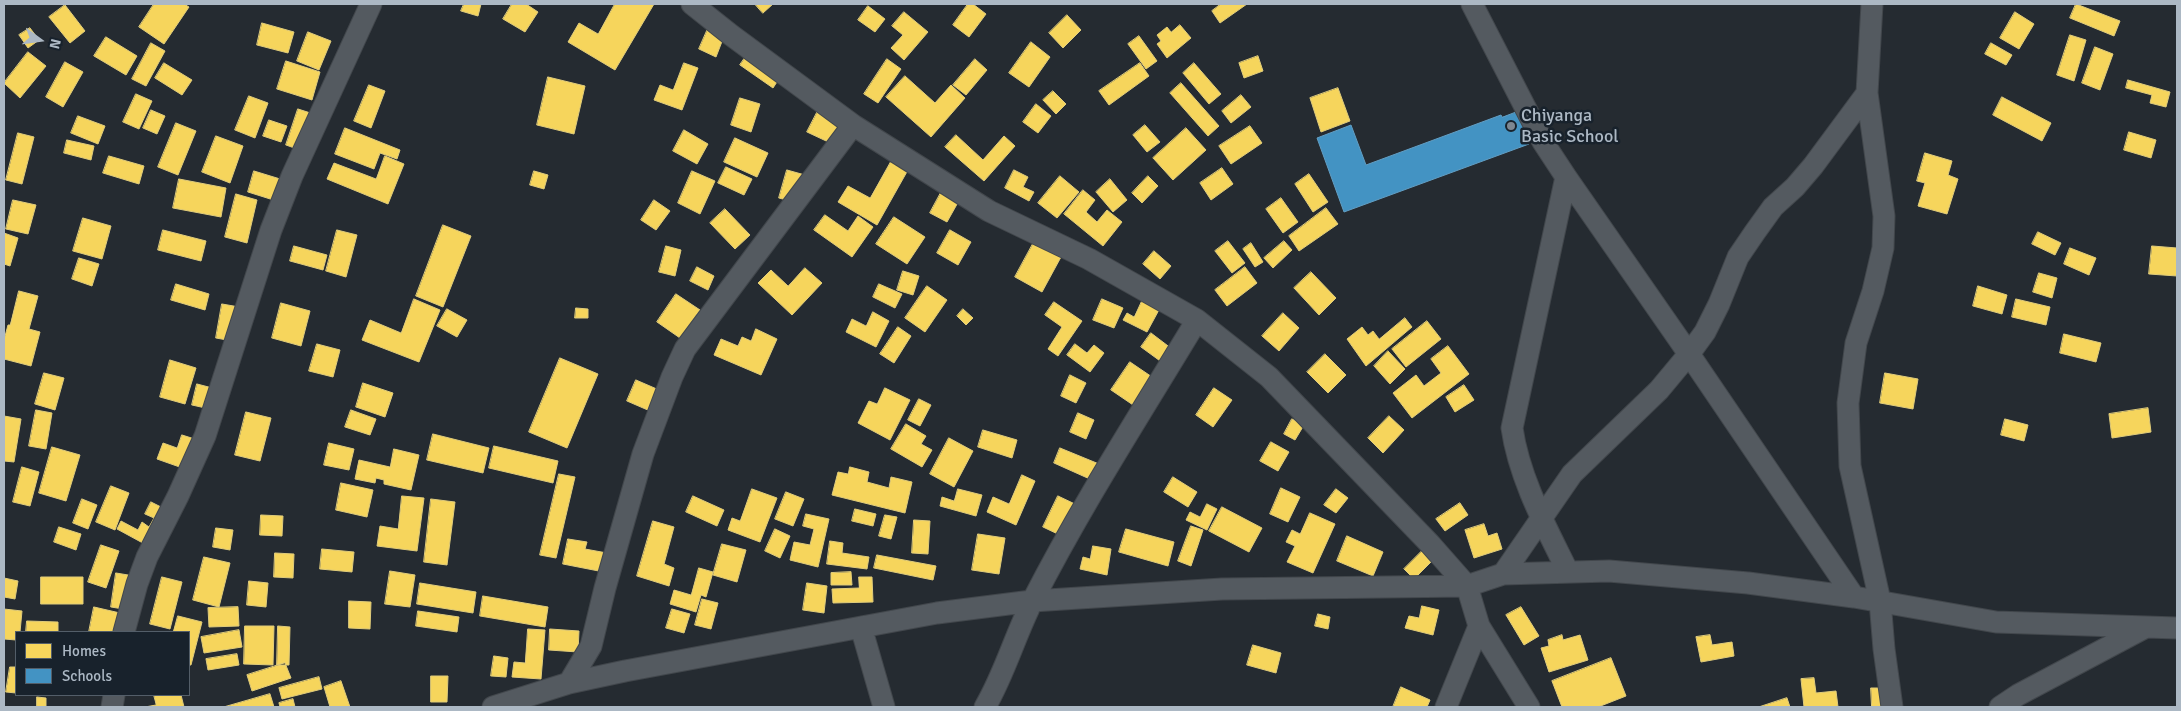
<!DOCTYPE html>
<html>
<head>
<meta charset="utf-8">
<style>
	body { margin:0 }
	#map { position:relative; width:2181px; height:711px; overflow:hidden; background:#252b31; font-family:Signika,sans-serif }
	canvas { display:block }
	.frame { position:absolute; inset:0; border:5px solid #acb8c4; pointer-events:none }
	.legend { position:absolute; left:15px; top:631px; width:175px; height:65px; box-sizing:border-box; background:#18222c; border:1px solid #535e69; margin:0; padding:6px 9px; list-style:none; font-size:15px; color:#acb8c4 }
	.legend li { display:flex; align-items:center; gap:10px; height:25px }
	.legend b { width:25px; border:1px solid #535e69 }
	.north { position:absolute; left:15px; top:15px; width:50px; height:50px; -webkit-text-stroke:4px #18222c; paint-order:stroke; rotate:104deg; font-size:14px; font-weight:700; line-height:20px; text-align:center; color:#acb8c4 }
	.north::after { content:''; display:block; margin:auto; width:18px; height:22px; background:#acb8c4; clip-path:polygon(50% 0,100% 100%,50% 72%,0 100%) }
</style>
</head>
<body>
<div id="map">
<canvas width="2181" height="711"></canvas>
<div class="frame"></div>
<ul class="legend">
<li><b style="height:14px;background:#f6d55c"></b>Homes</li>
<li><b style="height:14px;background:#4393c3"></b>Schools</li>
</ul>
<div class="north">N</div>
</div>
<script>
const ctx = document.querySelector('canvas').getContext('2d');
ctx.lineJoin = 'round';
function fillPath(path, color) {
  ctx.fillStyle = color;
  ctx.fill(path, 'evenodd');
}
function strokePath(path, color, width, dash) {
  ctx.strokeStyle = color;
  ctx.lineWidth = width;
  ctx.lineCap = dash ? 'butt' : 'round';
  ctx.setLineDash(dash || []);
  ctx.stroke(path);
}
function write(font, color, halo, rows, align = 'center') {
  ctx.font = font + ' Signika,sans-serif';
  ctx.lineWidth = 5;
  ctx.setLineDash([]);
  ctx.textBaseline = 'middle';
  ctx.strokeStyle = halo;
  ctx.fillStyle = color;
  for (const [text, x, y, turn = 0] of rows) {
    ctx.save();
    ctx.translate(x, y);
    ctx.rotate((+turn || 0) * Math.PI / 180);
    ctx.textAlign = isNaN(turn) ? turn : align;
    if (halo) ctx.strokeText(text, 0, 0);
    ctx.fillText(text, 0, 0);
    ctx.restore();
  }
}
const homes = new Path2D(`
	M154,4H184L189,7L164,44L139,27Z
	M464,4H481L478,16L461,11Z
	M512,4H526L538,12L525,32L503,19Z
	M615,4H654L615,70L568,42L579,23L598,34Z
	M755,4H773L763,13Z
	M968,4H973L986,14L969,37L953,25Z
	M1221,4H1247L1220,23L1212,11Z
	M2076,4L2120,21L2114,36L2070,18Z
	M65,5L85,31L70,43L49,17Z
	M868,6L885,19L875,32L858,20Z
	M904,12L928,32L904,60L891,48L903,35L892,26Z
	M2015,12L2034,24L2019,49L2000,38Z
	M1067,15L1081,30L1063,48L1049,33Z
	M262,23L294,32L288,53L257,45Z
	M710,24L726,31L716,57L699,49Z
	M1180,25L1191,38L1167,58L1157,44L1161,41L1157,35L1167,27L1171,32Z
	M30,28L39,40L28,48L19,35Z
	M308,32L331,41L319,70L297,61Z
	M2070,35L2086,40L2074,81L2057,75Z
	M1139,36L1157,61L1146,69L1128,44Z
	M106,37L137,56L126,75L94,56Z
	M1031,42L1050,57L1029,87L1009,73Z
	M151,43L165,51L146,86L132,79Z
	M1991,43L2012,55L2006,65L1985,54Z
	M2095,47L2113,54L2100,90L2082,83Z
	M751,49L784,71L773,88L740,65Z
	M28,52L46,66L20,98L4,83Z
	M1258,56L1263,71L1244,78L1239,63Z
	M887,59L901,69L878,103L864,94Z
	M975,59L987,70L966,95L953,85Z
	M286,61L320,72L312,100L277,89Z
	M65,62L83,72L63,107L46,97Z
	M164,63L192,80L182,95L155,78Z
	M684,63L698,68L682,110L654,100L660,85L673,90Z
	M1140,63L1149,76L1109,105L1099,91Z
	M1194,63L1221,94L1209,104L1183,73Z
	M905,76L935,103L951,85L965,98L931,137L886,97Z
	M548,77L585,86L574,134L537,125Z
	M2128,80L2170,92L2166,107L2150,103L2152,95L2126,88Z
	M1181,83L1219,126L1208,136L1170,93Z
	M369,85L385,91L371,128L354,121Z
	M1338,88L1350,121L1321,132L1310,98Z
	M1053,91L1066,104L1056,114L1043,100Z
	M136,94L152,101L139,129L123,122Z
	M1241,95L1251,107L1231,123L1222,111Z
	M249,96L268,103L255,138L235,130Z
	M2002,97L2051,123L2042,141L1993,115Z
	M740,98L760,104L751,132L731,125Z
	M822,103L854,119L839,147L807,132Z
	M1036,104L1051,116L1038,133L1023,122Z
	M298,109L323,117L311,154L286,145Z
	M151,110L165,116L157,134L143,128Z
	M78,116L105,126L98,144L71,133Z
	M269,120L287,126L281,142L263,136Z
	M176,123L196,131L178,175L158,167Z
	M1145,125L1160,142L1147,152L1133,135Z
	M1250,126L1262,143L1231,164L1219,146Z
	M345,128L400,150L397,159L380,153L374,169L335,154Z
	M1186,128L1206,150L1173,180L1153,158Z
	M684,130L708,144L697,164L673,151Z
	M2129,132L2156,140L2151,158L2124,150Z
	M18,133L34,137L22,184L6,180Z
	M956,135L983,160L1004,136L1015,146L984,181L945,147Z
	M216,136L243,146L230,183L202,172Z
	M735,138L768,153L757,177L724,162Z
	M67,140L94,146L91,160L64,153Z
	M897,151L913,161L877,225L838,202L848,186L870,198Z
	M1925,153L1952,161L1948,175L1958,179L1947,214L1918,206L1925,183L1917,181Z
	M109,156L144,166L139,184L103,173Z
	M385,156L404,164L388,204L327,179L334,163L376,179Z
	M726,167L752,179L744,195L718,183Z
	M1222,168L1233,184L1211,200L1200,183Z
	M787,170L805,175L797,203L779,198Z
	M1014,170L1028,177L1023,187L1034,192L1029,201L1005,188Z
	M254,171L290,182L283,203L248,192Z
	M534,171L548,175L544,189L530,185Z
	M692,171L715,181L700,214L678,203Z
	M1309,174L1328,202L1313,212L1295,184Z
	M1060,176L1079,192L1057,218L1038,203Z
	M1148,176L1158,186L1142,203L1132,193Z
	M179,179L226,188L221,217L173,208Z
	M1110,179L1127,200L1113,212L1096,192Z
	M944,187L961,197L947,222L930,213Z
	M1083,190L1095,200L1086,212L1097,222L1107,210L1122,222L1103,246L1064,214Z
	M236,194L257,200L247,243L225,237Z
	M1281,198L1298,222L1283,233L1266,209Z
	M13,200L36,205L28,234L6,229Z
	M654,200L670,211L656,230L641,220Z
	M1326,208L1338,224L1299,251L1289,236Z
	M725,209L750,235L735,249L710,223Z
	M825,215L848,231L858,216L873,227L852,257L814,230Z
	M894,217L925,237L907,264L876,244Z
	M83,218L111,226L102,259L73,251Z
	M443,225L471,236L443,307L416,296Z
	M163,230L206,241L201,261L158,250Z
	M337,230L357,235L346,277L326,271Z
	M950,230L971,242L958,265L937,253Z
	M2038,232L2061,243L2055,255L2032,244Z
	M4,233L18,238L10,266L4,264Z
	M1228,241L1245,263L1232,273L1215,251Z
	M1284,241L1292,250L1273,268L1264,258Z
	M1034,242L1061,257L1042,292L1015,277Z
	M1251,243L1263,262L1255,267L1243,249Z
	M294,246L327,255L323,270L290,261Z
	M666,246L681,250L675,276L659,272Z
	M2152,246L2177,248V276L2149,274Z
	M2070,248L2096,258L2089,275L2064,264Z
	M1154,251L1171,266L1160,279L1143,264Z
	M79,258L99,264L92,286L72,279Z
	M697,267L714,276L708,290L690,281Z
	M1245,267L1257,283L1227,306L1215,290Z
	M805,268L822,283L792,315L758,283L771,270L788,286Z
	M903,271L919,276L913,295L897,290Z
	M1311,272L1336,298L1319,315L1294,288Z
	M2039,273L2057,278L2052,298L2033,292Z
	M176,284L209,294L205,310L171,300Z
	M879,284L902,294L895,308L873,297Z
	M927,286L947,300L925,332L905,318Z
	M1978,286L2007,295L2002,314L1973,306Z
	M19,291L38,296L29,329L40,332L31,366L4,359V340L8,325H10Z
	M676,294L700,310L680,338L657,322Z
	M414,299L440,310L419,362L362,340L370,320L401,333Z
	M1102,299L1123,308L1114,328L1093,320Z
	M1143,299L1160,308L1147,332L1123,320L1127,313L1134,317Z
	M2016,299L2050,307L2046,325L2012,317Z
	M1054,302L1082,321L1058,356L1048,349L1062,327L1045,315Z
	M281,303L310,311L301,346L272,338Z
	M222,304L245,308L238,342L216,338Z
	M576,308L588,309V318H575Z
	M447,309L467,320L457,337L437,326Z
	M963,309L973,318L966,325L957,316Z
	M873,312L889,321L876,347L846,332L852,319L866,326Z
	M1283,313L1299,328L1279,351L1262,336Z
	M1405,318L1412,327L1366,366L1347,339L1362,327L1368,335L1373,331L1379,339Z
	M1427,321L1441,339L1406,367L1392,349Z
	M898,327L911,336L894,363L880,354Z
	M756,329L777,339L761,375L714,355L721,339L738,346L742,337L751,341Z
	M1151,333L1176,352L1167,366L1141,347Z
	M2064,334L2101,343L2096,362L2060,353Z
	M317,344L340,350L333,377L309,371Z
	M1075,344L1087,353L1094,345L1104,353L1090,372L1067,355Z
	M1448,346L1469,374L1412,418L1393,393L1416,375L1424,386L1441,373L1431,359Z
	M1388,351L1405,369L1390,384L1374,366Z
	M1325,354L1346,375L1328,393L1307,372Z
	M560,358L598,374L567,448L529,432Z
	M170,360L196,368L185,404L160,397Z
	M1130,362L1155,379L1136,407L1111,390Z
	M44,373L64,378L55,410L35,404Z
	M1885,373L1918,379L1913,409L1880,403Z
	M1070,375L1086,383L1076,403L1061,396Z
	M636,380L666,393L657,414L627,401Z
	M363,383L393,393L385,417L356,407Z
	M197,384L224,391L219,411L192,405Z
	M1464,385L1474,400L1455,412L1446,397Z
	M885,388L910,400L890,440L858,423L869,401L877,404Z
	M1214,388L1232,400L1213,427L1196,415Z
	M919,399L931,405L920,426L908,420Z
	M2148,408L2151,432L2112,438L2109,414Z
	M36,410L52,413L46,449L29,446Z
	M351,410L376,419L370,435L345,427Z
	M246,412L271,418L260,461L235,455Z
	M1078,413L1094,420L1086,439L1070,432Z
	M4,416L21,419L14,462L4,461Z
	M1389,416L1404,430L1383,453L1368,438Z
	M1292,419L1304,425L1295,440L1284,434Z
	M2005,419L2028,425L2024,441L2001,435Z
	M906,424L926,436L921,444L932,450L922,467L891,449Z
	M983,430L1017,440L1012,458L978,447Z
	M433,434L489,448L483,473L427,460Z
	M182,435L201,441L191,471L157,459L163,443L177,448Z
	M949,438L973,451L954,487L930,474Z
	M1271,442L1289,452L1278,471L1260,461Z
	M329,443L354,449L349,470L324,465Z
	M494,446L558,461L553,483L489,468Z
	M52,447L80,455L66,501L39,493Z
	M1060,448L1099,464L1092,480L1054,463Z
	M394,449L419,455L411,490L384,484V480L376,478L375,483L355,479L359,460L390,467Z
	M22,467L39,472L30,506L13,502Z
	M850,467L869,472L867,482L889,488L891,477L912,482L905,513L832,495L838,472L848,474Z
	M559,474L575,477L556,558L540,555Z
	M1022,475L1035,481L1016,525L987,512L993,497L1009,504Z
	M1173,477L1197,492L1188,507L1164,492Z
	M341,483L373,490L367,517L336,510Z
	M111,486L129,493L115,530L96,522Z
	M1281,488L1300,497L1288,522L1270,514Z
	M752,489L777,498L760,542L728,530L732,518L740,521Z
	M958,489L982,495L976,516L940,506L942,497L954,501Z
	M1336,489L1348,498L1336,513L1324,505Z
	M786,492L804,499L793,526L775,519Z
	M402,496L424,498L417,551L377,546L380,526L398,529Z
	M693,496L724,510L717,526L686,512Z
	M1058,496L1077,505L1062,536L1043,527Z
	M82,499L97,505L88,529L73,523Z
	M431,499L455,502L447,565L424,562Z
	M151,502L171,512L152,548L117,529L121,521L138,530L142,522L149,527L154,518L145,514Z
	M1460,503L1468,515L1445,531L1436,519Z
	M1207,504L1217,509L1207,530L1186,520L1190,512L1200,517Z
	M1222,507L1262,528L1249,552L1209,531Z
	M855,509L876,514L873,526L852,521Z
	M1310,513L1335,524L1313,573L1287,562L1295,546L1286,542L1292,530L1300,534Z
	M806,514L829,519L818,567L790,560L794,542L810,545L814,529L803,526Z
	M261,515L283,516L282,536L260,535Z
	M885,515L897,517L891,539L879,536Z
	M914,520L930,521L928,554L912,553Z
	M653,521L674,527L664,564L674,568L669,586L637,576Z
	M1484,524L1488,536L1497,533L1502,549L1474,558L1465,530Z
	M1191,526L1203,530L1191,566L1178,561Z
	M59,527L81,534L76,550L54,542Z
	M216,528L233,530L230,550L213,547Z
	M775,529L790,536L780,558L765,551Z
	M1126,529L1174,542L1168,566L1119,552Z
	M978,534L1005,538L999,574L972,570Z
	M1347,536L1383,552L1373,576L1337,561Z
	M568,539L587,542L585,549L618,555L614,574L563,564Z
	M830,541L843,543L842,553L869,557L867,569L827,564Z
	M722,544L746,550L737,582L713,575Z
	M101,545L119,551L106,588L88,582Z
	M1093,546L1111,549L1107,575L1080,569L1083,557L1090,559Z
	M322,549L354,552L352,572L320,569Z
	M1422,551L1432,561L1414,579L1404,569Z
	M275,553L294,554L293,578L274,577Z
	M877,555L936,566L933,580L874,568Z
	M204,557L230,563L219,607L193,600Z
	M699,568L713,572L706,597L701,595L696,612L670,604L674,590L691,595Z
	M390,571L415,575L410,607L385,604Z
	M851,572L852,585H831V573Z
	M116,573L140,577L135,611L111,607Z
	M41,577H83V604H41Z
	M162,577L182,582L170,629L150,624Z
	M859,577H872L873,602L833,603L832,589L859,588Z
	M4,578L18,581L15,599L4,597Z
	M249,581L268,583L266,607L247,605Z
	M420,583L476,592L473,613L417,604Z
	M807,583L827,586L824,613L803,610Z
	M483,596L548,607L545,627L480,616Z
	M702,599L718,603L711,629L695,625Z
	M349,601L371,602L370,629L349,628Z
	M1422,606L1439,610L1433,635L1405,628L1409,616L1419,618Z
	M94,607L120,613L116,632H89Z
	M238,607L239,626L209,627L208,608Z
	M1521,607L1539,636L1524,645L1506,615Z
	M4,609L22,611L20,632H16V640L4,639Z
	M672,609L690,614L684,633L666,628Z
	M418,611L459,617L457,632L416,626Z
	M1318,614L1330,617L1328,629L1315,626Z
	M178,616L202,622L191,665H189V632H170H173Z
	M27,621L58,622V632H26Z
	M245,626H274L273,665L244,664Z
	M278,626L290,627L289,665H277Z
	M528,629L545,630L541,679L512,677L514,662L525,663Z
	M550,629L579,631L578,652L549,650Z
	M239,630L242,647L204,653L201,637Z
	M1562,635L1563,640L1580,635L1588,660L1549,672L1541,648L1549,646L1548,640Z
	M1710,635L1712,645L1732,642L1734,656L1701,662L1696,637Z
	M1253,645L1281,653L1276,673L1247,665Z
	M237,654L239,665L208,670L206,659Z
	M494,656L508,658L506,677L491,676Z
	M1611,658L1626,696L1598,707H1562L1552,681Z
	M285,663L291,678L252,691L247,675Z
	M10,667H16V693L6,692Z
	M431,676H448L447,702H431Z
	M319,677L322,689L282,699L279,688Z
	M1814,678L1816,693L1836,691L1838,707H1804L1801,679Z
	M341,681L350,707H330L324,687Z
	M1401,687L1430,700L1427,707H1393Z
	M1871,688H1886L1887,707H1872Z
	M270,694L274,707H224Z
	M154,695H181L184,707H145L156,705Z
	M37,697L46,698V707H37Z
	M1787,698L1790,707H1759Z
	M293,699L295,707H280L279,703Z`);
const schools = new Path2D(`
	M1517,112L1529,144L1344,212L1317,138L1351,125L1366,165L1501,115L1502,117Z`);
const street = new Path2D(`
	M692,4L731,35L853,125L989,211L1089,259L1197,320L1269,377L1430,544L1467,586L1479,626L1529,707
	M1472,4L1543,142L1566,177L1689,354L1854,597
	M1872,4L1867,93L1884,216L1883,248L1873,291L1856,343L1848,403L1850,466L1880,601L1884,649L1892,707
	M1566,177L1512,428C1519,478 1546,527 1568,572
	M1503,574L1572,474L1659,390L1689,354L1705,332L1719,304L1738,257L1755,232L1773,207L1795,187L1813,166L1867,93
	M861,627L884,707
	M124,632L137,584L147,557L178,496L205,436L271,230L292,176L371,4
	M569,683L591,646L605,588L643,454L672,377L685,349L853,125
	M112,707L114,695
	M493,707L569,683L625,671L937,613L1032,601L1222,589L1467,586L1503,574L1609,571L1748,583L1854,597L1996,622L2177,628
	M985,707C1005,673 1015,635 1033,600C1082,504 1141,413 1197,320
	M1446,707L1479,626
	M2000,707L2018,695L2146,627`);
const markers = [
	[1511,126,5,"#7d8791"]
];
const poiNames = [
	["Chiyanga",1521,116],
	["Basic School",1521,137]
];
fillPath(homes, '#f6d55c');
strokePath(homes, '#e0cc7b', 1);
fillPath(schools, '#4393c3');
strokePath(schools, '#629ec3', 1);
strokePath(street, '#42474c', 23);
strokePath(street, '#545a60', 21);
for (const [x, y, r, color] of markers) {
  const dot = new Path2D();
  dot.arc(x, y, r, 0, 2 * Math.PI);
  ctx.fillStyle = color;
  ctx.fill(dot);
  strokePath(dot, '#18222c', 2);
}
write('18px', '#acb8c4', '#18222c', poiNames, 'left');
</script>
</body>
</html>
